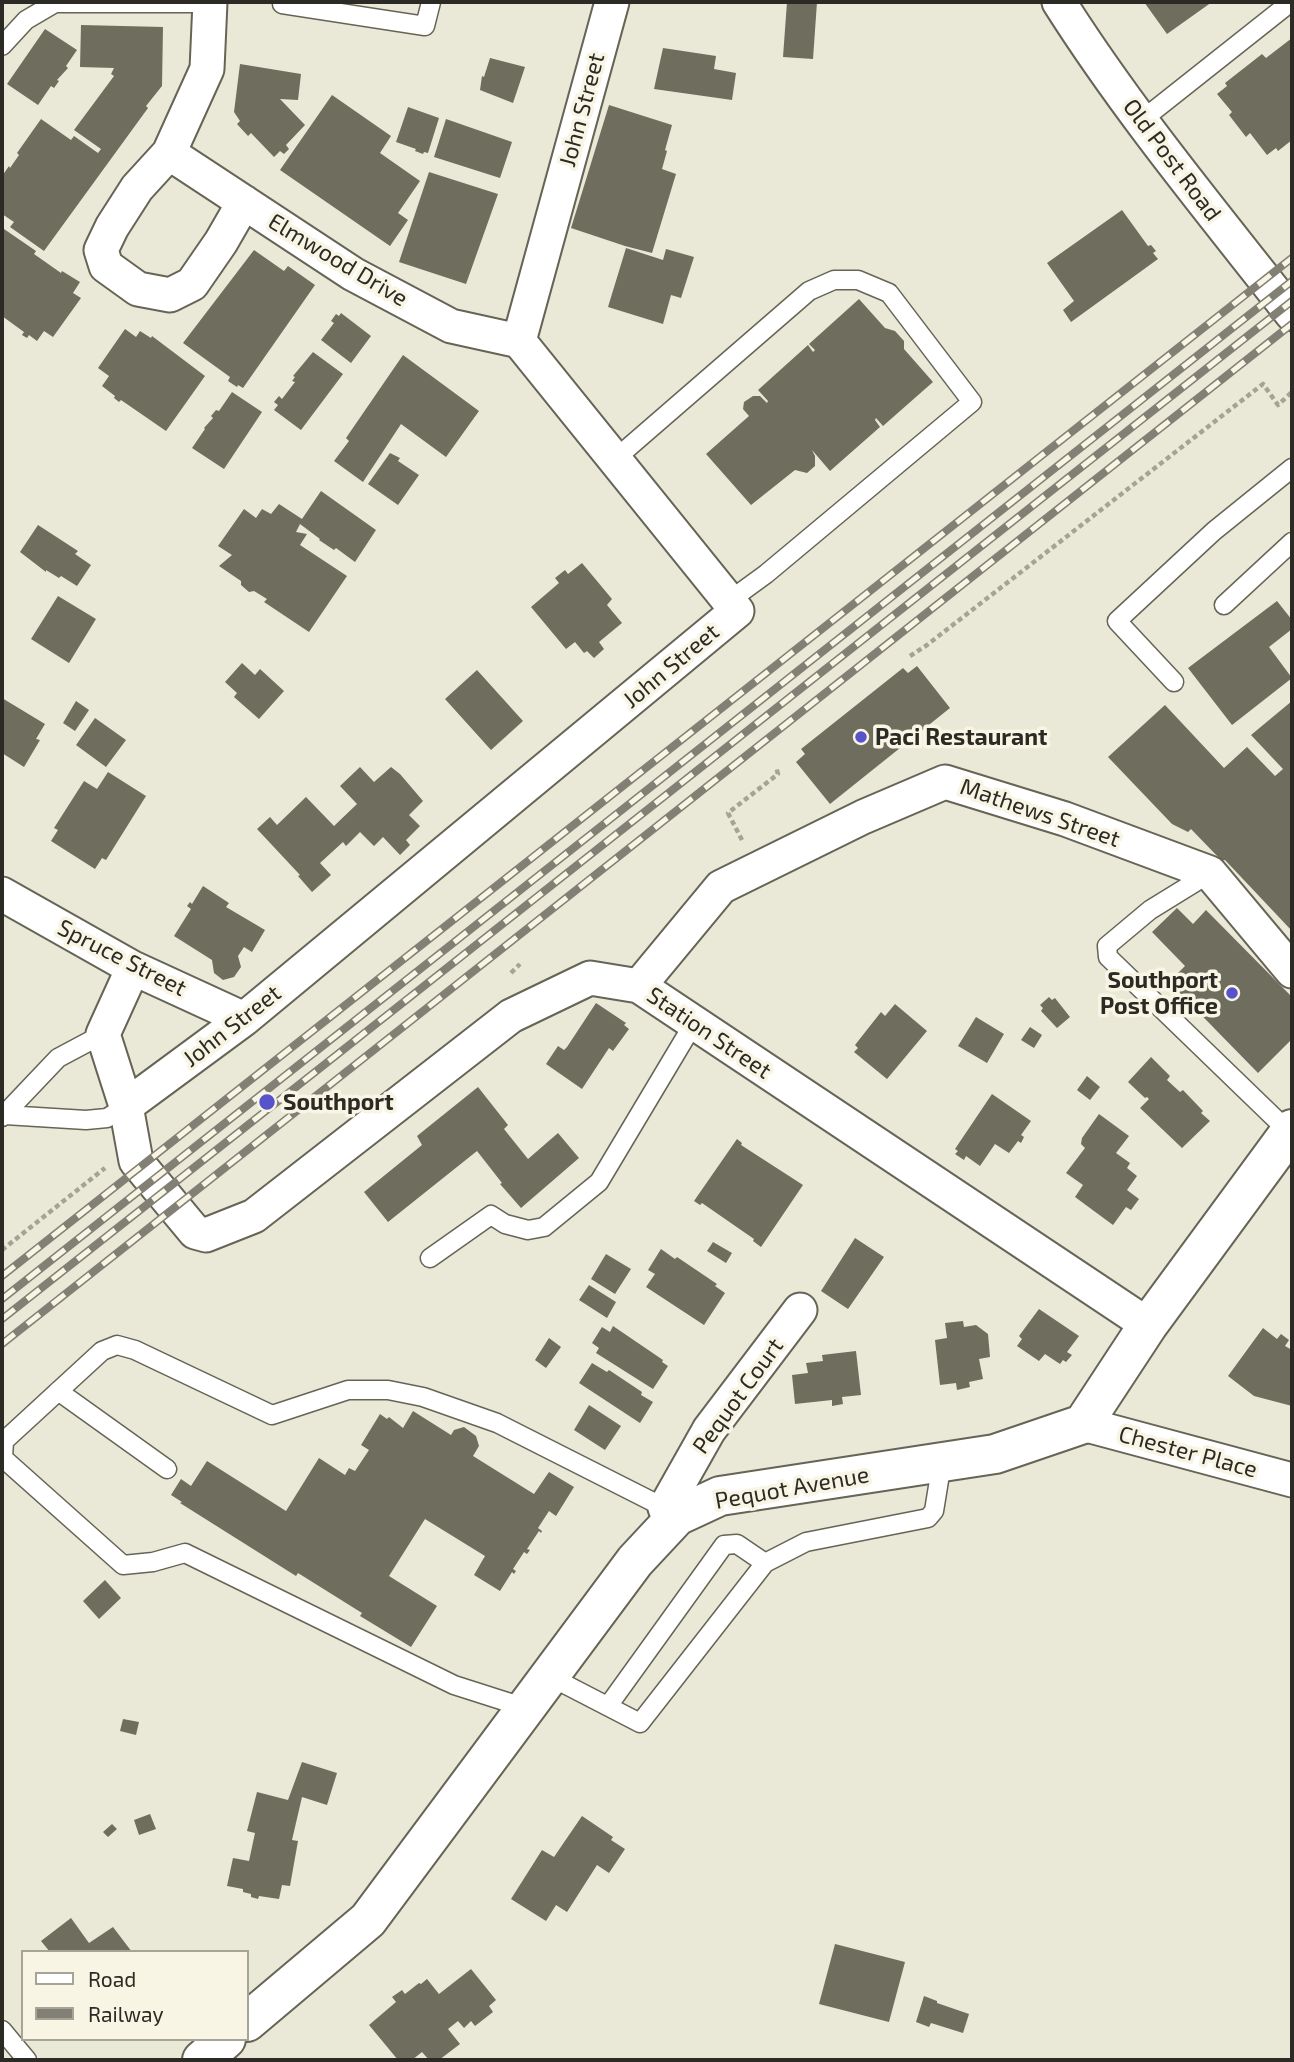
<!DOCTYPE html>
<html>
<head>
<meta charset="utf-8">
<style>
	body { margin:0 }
	#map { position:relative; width:1294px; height:2062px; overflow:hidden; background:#eae8d7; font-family:"Exo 2",sans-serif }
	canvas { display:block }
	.frame { position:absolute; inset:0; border:4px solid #2b2a24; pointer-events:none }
	.legend { position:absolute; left:21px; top:1950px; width:228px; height:91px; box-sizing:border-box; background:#f8f5e4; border:2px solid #a6a497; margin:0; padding:9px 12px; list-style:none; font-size:21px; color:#2b2a24 }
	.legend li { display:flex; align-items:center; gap:14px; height:35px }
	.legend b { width:35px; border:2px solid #a6a497 }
</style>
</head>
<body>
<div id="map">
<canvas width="1294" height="2062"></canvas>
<div class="frame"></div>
<ul class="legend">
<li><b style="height:9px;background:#fff"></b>Road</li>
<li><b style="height:9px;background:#828075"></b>Railway</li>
</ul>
</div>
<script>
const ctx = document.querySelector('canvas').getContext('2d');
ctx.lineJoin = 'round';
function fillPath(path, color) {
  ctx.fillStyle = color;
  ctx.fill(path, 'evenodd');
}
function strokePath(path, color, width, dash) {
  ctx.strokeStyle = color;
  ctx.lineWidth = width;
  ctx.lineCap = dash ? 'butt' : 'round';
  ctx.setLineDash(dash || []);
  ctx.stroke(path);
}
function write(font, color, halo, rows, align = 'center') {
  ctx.font = font + ' "Exo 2",sans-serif';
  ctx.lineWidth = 7;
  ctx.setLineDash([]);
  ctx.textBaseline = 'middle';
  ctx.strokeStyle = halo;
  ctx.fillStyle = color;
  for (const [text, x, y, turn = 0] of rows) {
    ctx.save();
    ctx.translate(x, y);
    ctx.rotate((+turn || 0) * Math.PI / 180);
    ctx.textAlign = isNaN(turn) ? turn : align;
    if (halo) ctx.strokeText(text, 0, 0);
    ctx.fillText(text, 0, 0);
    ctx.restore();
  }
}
const building = new Path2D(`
	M787,2H817L813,59L783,57Z
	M1144,2H1212L1167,34Z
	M81,25L163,27L162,86L146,106L148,108L44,251L10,227L14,222L2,214V176L9,166L10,168L19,155L17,153L41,119L71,140L74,136L98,153L101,149L74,130L114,76L111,74L114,68L80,67Z
	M45,29L77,50L66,66L68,68L57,80L59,81L54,88L51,86L38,105L7,84Z
	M1292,38V140L1278,151L1276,148L1267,155L1250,133L1246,137L1229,115L1232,112L1217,94L1227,86L1225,83L1262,54L1266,58Z
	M663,48L716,56L714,69L736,73L732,100L654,89Z
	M490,58L525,67L513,103L480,90L482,76L484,77Z
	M240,64L301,74L298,100L280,99L305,125L286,145L289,149L284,154L280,151L274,157L251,133L248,136L237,124L240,121L234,112Z
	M332,95L391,136L380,153L420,181L398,213L408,220L390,246L280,170Z
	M609,105L672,125L665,150L667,151L662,169L676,174L652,253L625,246L571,228Z
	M408,107L439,118L428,153L424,152L423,154L415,151L416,149L396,142Z
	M446,119L512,142L500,178L434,157Z
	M429,172L498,194L466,284L399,262Z
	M1122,210L1148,246L1151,245L1156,251L1153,253L1158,259L1071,322L1063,310L1074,301L1047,263Z
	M4,229L36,251L34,254L61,273L62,271L80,282L73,293L81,298L53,337L44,331L37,341L29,335L27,338L22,335L24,332L2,316V231Z
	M626,248L663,260L666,249L694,257L681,298L671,295L663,324L608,307Z
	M254,250L284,271L288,266L315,285L243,388L238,385L237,387L228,381L230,377L183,343Z
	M859,299L885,328L895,331L904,341V349L933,382L883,426L876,418L875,420L880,427L830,471L812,450L815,456V466L807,473L795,470L751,505L706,454L749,416L743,409L744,402L753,396H760L767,403L768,401L758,390L808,345L813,352L815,350L809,344Z
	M341,313L371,336L351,363L321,340L334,323L331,321L336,314L339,316Z
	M125,329L136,337L140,331L151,338L152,336L205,376L166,431L121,400L119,402L114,398L115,396L102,386L109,376L98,368Z
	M313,352L343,374L301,430L274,410L278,405L274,402L279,396L282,399L295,382L292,381L295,377L293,376Z
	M403,355L479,411L446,457L401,424L363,482L334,461L349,441L346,438Z
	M232,392L262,412L224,469L192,448L205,429L204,428L213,418L211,416L216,410L219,411Z
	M390,453L400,458L398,461L419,475L398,505L368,484Z
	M321,491L376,530L355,562L336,548L334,550L319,540L320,539L300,524L296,532L307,534L300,545L347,576L309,632L264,602L267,599L254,591L249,592L241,585V581L219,566L232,555L218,546L244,509L256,518L262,509L271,514L279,504L302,519Z
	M38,525L78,551L75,554L91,565L77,586L61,576L59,578L46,570V572L20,552Z
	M582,563L612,599L607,605L622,623L599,642L604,649L594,658L587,651L584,653L575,642L566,649L531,607L559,583L555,578L565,570L568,574Z
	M58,596L96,619L69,663L31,639Z
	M1277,601L1292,620V629L1269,647L1292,678L1232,725L1188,668Z
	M242,663L255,675L260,669L284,691L259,719L234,697L237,693L225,682Z
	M917,666L950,708L830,804L796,762L805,754L801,749L903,668L908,673Z
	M477,670L523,721L491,750L445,699Z
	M2,698L45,724L36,739L40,740L24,767L2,753Z
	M76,701L89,710L75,731L63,723Z
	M1292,701V931L1225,860L1222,861L1191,829L1188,832L1172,824L1108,757L1165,705L1224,768L1247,747L1275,776L1283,769L1251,735Z
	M95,718L126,740L106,767L76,745Z
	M360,767L374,782L391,767L400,774L423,801L409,815L420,826L406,840L410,845L400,855L383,837L374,846L360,832L346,846L343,842L320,863L331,875L312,892L298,876L300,875L257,829L270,817L277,825L306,797L334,826L357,804L340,786Z
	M108,772L146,796L106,860L102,858L95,869L51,841L58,830L54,828L84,781L97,789Z
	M203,886L229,903L226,907L265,930L252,952L244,947L238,956L241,967L234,977L223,980L214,973L212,960L174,936L191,909L187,906L190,902L192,904Z
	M1177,908L1193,924L1206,910L1292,997V1039L1258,1073L1169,982L1185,966L1152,932Z
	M1049,997L1052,1000L1055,998L1070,1017L1057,1028L1041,1011L1043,1008L1040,1005Z
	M596,1003L626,1023L624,1025L629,1029L613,1051L609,1048L582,1089L546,1064L558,1046L564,1050L567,1047Z
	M895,1004L927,1031L887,1079L854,1052L858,1048L855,1045L881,1012L885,1016Z
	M976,1017L1004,1034L987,1063L958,1046Z
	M1030,1027L1042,1035L1034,1048L1021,1040Z
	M1151,1057L1170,1076L1167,1080L1180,1092L1183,1090L1203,1111L1201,1113L1210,1121L1182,1148L1140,1108L1149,1099L1147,1097L1145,1098L1128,1082Z
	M1087,1076L1100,1087L1090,1100L1077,1090Z
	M478,1087L508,1125L504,1129L528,1159L558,1133L579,1158L521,1208L500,1184L502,1183L477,1151L388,1222L364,1192L422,1145L417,1136Z
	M992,1094L1031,1121L1021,1135L1024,1137L1021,1143L1018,1141L1009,1153L995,1144L980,1166L966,1156L964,1160L955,1154L958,1151L955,1149Z
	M1099,1114L1129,1136L1116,1153L1130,1163L1127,1168L1137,1176L1127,1190L1139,1199L1131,1210L1126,1207L1113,1225L1075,1197L1083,1185L1066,1173L1085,1148L1081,1144L1082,1138Z
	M737,1139L742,1143L741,1145L803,1185L761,1247L753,1241L754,1239L702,1203L700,1205L694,1201Z
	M855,1238L884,1257L848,1309L821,1291Z
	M713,1242L732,1253L726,1263L707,1251Z
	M661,1249L675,1259L677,1257L717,1284L715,1286L725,1293L704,1325L646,1287L655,1274L648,1270Z
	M606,1254L631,1269L615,1294L591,1279Z
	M589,1285L616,1302L607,1318L579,1300Z
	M1039,1309L1079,1336L1067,1352L1072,1355L1066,1362L1063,1360L1060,1364L1045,1354L1039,1361L1017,1346L1022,1339L1019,1336Z
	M963,1321L964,1327L976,1325L988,1334L990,1357L979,1359L983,1379L969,1382L970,1387L957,1390L956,1383L940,1385L935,1340L947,1338L945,1323Z
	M613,1326L663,1360L662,1362L668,1366L653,1389L596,1353L599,1348L592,1343L602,1327L610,1332Z
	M1263,1328L1277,1339L1281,1334L1289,1340L1285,1346L1292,1350V1406L1254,1396L1228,1376Z
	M549,1338L561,1347L546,1368L535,1360Z
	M856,1351L861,1395L842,1397L843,1404L832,1406V1400L795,1404L792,1375L808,1373L806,1363L823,1361L822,1355Z
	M592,1363L607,1372L609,1370L642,1392L641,1395L653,1402L640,1423L579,1383Z
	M589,1405L621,1426L605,1450L574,1430Z
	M413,1411L451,1435L454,1430L464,1427L476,1436L479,1446L473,1456L534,1494L549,1472L574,1487L556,1516L549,1511L538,1528L542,1531L541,1533L539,1531L527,1549L530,1550L527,1554L524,1552L513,1569L516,1571L514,1574L512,1572L500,1591L474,1575L485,1556L425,1519L389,1576L437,1606L411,1647L360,1616L362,1613L298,1573L296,1576L180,1503L182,1502L171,1495L181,1479L191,1486L207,1461L286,1511L319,1458L345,1475L349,1468L355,1471L369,1450L361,1445L380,1414L387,1419L389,1417L403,1428Z
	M105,1580L121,1598L99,1619L83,1601Z
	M123,1719L139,1722L136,1735L120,1731Z
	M302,1762L337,1773L327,1805L302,1797L292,1840L298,1841L290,1886L282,1885L279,1899L259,1896L258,1899L251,1897V1894L243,1892V1889L227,1886L233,1858L249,1861L255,1833L247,1831L257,1792L288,1800Z
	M150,1814L156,1829L139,1835L134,1820Z
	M582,1816L613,1837L611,1840L625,1849L609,1873L597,1865L567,1912L556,1905L546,1921L511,1899L542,1850L554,1857Z
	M112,1824L117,1829L108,1837L103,1832Z
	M71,1918L89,1943L113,1927L132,1952H50L41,1941Z
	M835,1944L905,1962L889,2022L819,2004Z
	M471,1969L496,2000L489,2006L493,2012L475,2026L471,2021L464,2028L458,2021L448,2029L460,2044L439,2060H429L422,2052L412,2060H398L369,2025L396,2002L392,1997L402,1990L405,1994L419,1983L421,1984L427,1979L439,1994Z
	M924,1996L937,2001V2003L969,2014L963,2033L931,2023L929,2027L916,2022Z`);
const path = new Path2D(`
	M910,656L927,645L1263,384L1278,405L1292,392
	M742,840L728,813L778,774L776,767
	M511,973L520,964
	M2,1250L105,1168`);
const lane = new Path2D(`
	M282,2V4L425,26L431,2
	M2,46L26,20L55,3H210
	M1142,120L1291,2
	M614,460L809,291L834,280H858L889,293L972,402L766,574L729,601
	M1224,605L1292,542
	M1174,682L1117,621L1214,531L1292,468
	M1210,873L1150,910L1107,946L1108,957L1289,1132
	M5,1115L86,1120L107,1118L126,1106
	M2,1117L58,1058L103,1034
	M430,1258L491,1215L505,1224L528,1230L544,1227L599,1182L694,1023
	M58,1391L167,1469
	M549,1676L640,1723L765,1563L806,1542L928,1518L934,1511L942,1462
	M608,1706L724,1545L737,1544L765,1563
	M526,1708L454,1685L185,1553L153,1562L123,1565L3,1458L4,1441L102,1351L117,1345L135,1350L272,1415L348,1390H388L423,1397L497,1423L665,1508
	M2,2030L27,2060`);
const street = new Path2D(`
	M210,2L207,69L169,153L137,188L112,227L101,250L106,266L138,289L170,295L192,284L221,242L244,202
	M1059,2C1128,111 1212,212 1292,314
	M169,153L353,274L451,326L519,341
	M2,894L133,968L244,1019
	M133,968L103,1034L126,1106L136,1161L195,1232L206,1235L254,1216L511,1016L590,978L639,986L1148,1325
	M639,986L721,887L863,817L945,782L1065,819L1210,873L1292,971
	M126,1106L244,1019L737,611L519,341L612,2
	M1083,1424L1292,1480
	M677,1516L665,1508L709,1430L800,1310`);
const secondary = new Path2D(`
	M247,2022L368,1920L635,1561L677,1516L720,1496L995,1454L1083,1424L1148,1325L1292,1129
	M202,2060L226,2039`);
const rail = new Path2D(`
	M2,1276L1292,258
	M2,1299L1292,281
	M2,1319L1292,301
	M2,1344L1292,324`);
const markers = [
	[861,737,7,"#5953cb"],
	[1232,993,7,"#5953cb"],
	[267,1102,9,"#5953cb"]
];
const streetNames = [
	["John Street",582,110,-75],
	["Old Post Road",1172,160,53],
	["Elmwood Drive",338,260,31],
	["John Street",671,666,-40],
	["Mathews Street",1040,813,19],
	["Spruce Street",122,958,27],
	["John Street",232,1026,-38],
	["Station Street",709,1033,34],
	["Pequot Court",738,1396,-54],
	["Chester Place",1188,1452,15],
	["Pequot Avenue",792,1488,-10]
];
const poiNames = [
	["Paci Restaurant",875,737],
	["Southport",1218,980,"right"],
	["Post Office",1218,1006,"right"],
	["Southport",283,1102]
];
fillPath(building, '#6f6d5e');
strokePath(lane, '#666455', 21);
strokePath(street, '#666455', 37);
strokePath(secondary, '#666455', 42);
strokePath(path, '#a5a396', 4.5, [5, 3.5]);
strokePath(lane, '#fff', 18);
strokePath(street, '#fff', 33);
strokePath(secondary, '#fff', 38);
strokePath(rail, '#828075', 8);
strokePath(rail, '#f8f5e4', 5, [16]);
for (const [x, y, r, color] of markers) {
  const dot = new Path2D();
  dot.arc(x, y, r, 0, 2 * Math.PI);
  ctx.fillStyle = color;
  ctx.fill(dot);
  strokePath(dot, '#f8f5e4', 2.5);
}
write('23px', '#2b2a24', '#f8f5e4', streetNames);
write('bold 23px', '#2b2a24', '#f8f5e4', poiNames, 'left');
</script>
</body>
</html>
